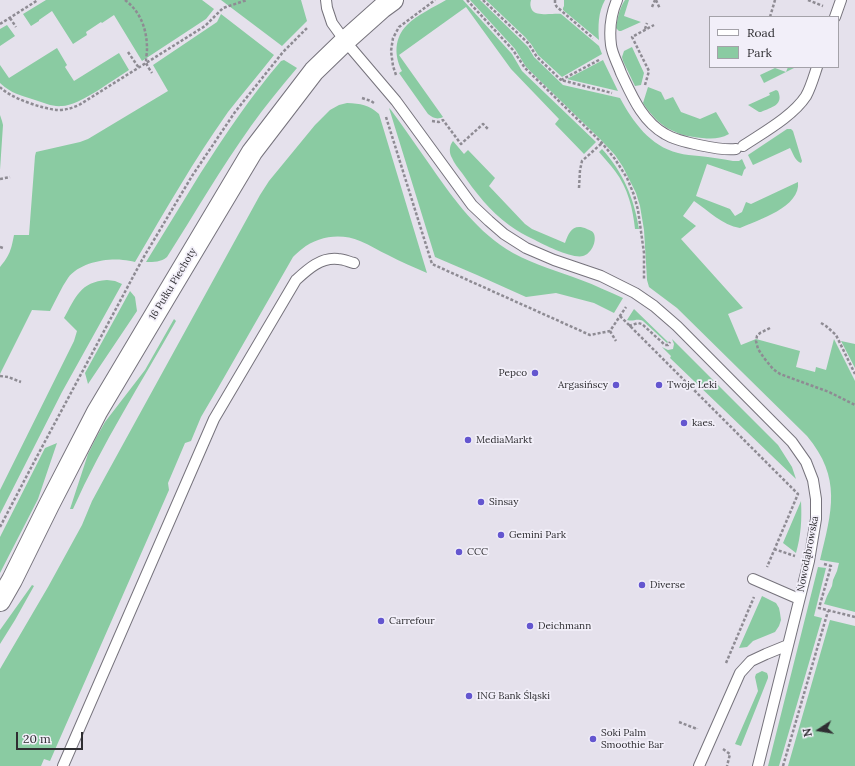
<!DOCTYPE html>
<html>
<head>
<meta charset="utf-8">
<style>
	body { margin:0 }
	#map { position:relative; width:855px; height:766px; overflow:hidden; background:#e5e1ec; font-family:Lora,serif }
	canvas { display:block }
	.legend { position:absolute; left:709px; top:16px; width:130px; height:52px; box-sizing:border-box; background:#f2eff9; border:1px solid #a4a2a9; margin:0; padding:5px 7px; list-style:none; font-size:12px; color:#2f2e32 }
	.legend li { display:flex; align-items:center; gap:8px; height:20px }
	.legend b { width:20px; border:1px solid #a4a2a9 }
	.north { position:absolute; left:799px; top:710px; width:40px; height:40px; -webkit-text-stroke:3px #f2eff9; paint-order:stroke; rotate:258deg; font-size:11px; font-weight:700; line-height:16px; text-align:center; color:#2f2e32 }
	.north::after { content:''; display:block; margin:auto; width:14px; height:18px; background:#2f2e32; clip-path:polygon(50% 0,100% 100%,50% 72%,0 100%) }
	.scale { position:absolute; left:16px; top:732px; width:67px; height:18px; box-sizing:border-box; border:2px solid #2f2e32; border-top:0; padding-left:5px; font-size:12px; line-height:14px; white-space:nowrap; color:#2f2e32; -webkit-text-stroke:3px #f2eff9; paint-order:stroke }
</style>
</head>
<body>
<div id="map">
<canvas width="855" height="766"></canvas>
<ul class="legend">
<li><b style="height:5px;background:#fff"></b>Road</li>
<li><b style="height:11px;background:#8acba2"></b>Park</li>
</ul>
<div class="north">N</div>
<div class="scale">20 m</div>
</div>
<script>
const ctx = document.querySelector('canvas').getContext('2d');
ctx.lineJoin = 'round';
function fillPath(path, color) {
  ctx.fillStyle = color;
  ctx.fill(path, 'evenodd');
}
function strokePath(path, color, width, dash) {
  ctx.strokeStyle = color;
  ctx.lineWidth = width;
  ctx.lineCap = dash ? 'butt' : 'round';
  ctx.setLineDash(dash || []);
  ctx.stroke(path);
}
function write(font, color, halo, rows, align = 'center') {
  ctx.font = font + ' Lora,serif';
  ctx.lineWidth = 3.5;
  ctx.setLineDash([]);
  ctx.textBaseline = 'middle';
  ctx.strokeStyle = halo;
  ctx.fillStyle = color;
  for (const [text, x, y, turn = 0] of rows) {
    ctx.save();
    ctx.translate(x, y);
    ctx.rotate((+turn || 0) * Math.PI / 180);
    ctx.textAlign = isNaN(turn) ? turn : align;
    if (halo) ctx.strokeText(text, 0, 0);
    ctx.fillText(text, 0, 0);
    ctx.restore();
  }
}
const green = new Path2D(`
	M46,0H202L214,9L206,19L142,61L114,15L102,23L101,22L86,32L87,35L73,44L52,11L39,20V21L31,26L23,14Z
	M221,0H301L307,21L282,46Z
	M446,0H463L512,54L522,71L596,142L584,154L555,124L559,119L511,69L466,7L399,55L443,117C437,120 433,118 428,114L399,73L402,71C394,56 394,38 407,25C417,15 434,7 446,0Z
	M470,0H480L528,47L534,57L563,85L620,98C633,122 650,146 678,153C685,155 692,155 699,156C711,157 722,159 733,161H739L742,159L746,168L744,170L742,176L707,164L696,196L730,209L735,216L742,212L746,202L751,204L798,182C801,207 758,220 740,228C722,225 709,211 694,201L683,216L696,226L681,239L743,308L728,314L741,345L756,339L800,351L796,367L815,372L816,367L826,370L834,339L855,381V612L824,604L827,596L832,586L833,580L837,571L839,563L820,560C832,511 842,478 807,436L677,308L649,287L647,280L644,230L640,206L636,193L623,167L615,155L600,139L526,67L515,49Z
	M486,0H531C530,3 530,7 532,10C537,17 554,13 561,14L599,46L602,54L562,77L538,55L531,44L525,37Z
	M564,0H605C598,12 598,27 599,40L563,10V8L564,6Z
	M625,0H629L624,16L641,22L621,31H619L616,28C618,17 619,9 625,0Z
	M221,14L274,55C259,74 243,93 228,112C194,160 165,211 135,262C131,261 127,260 123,260C106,258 79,263 68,278C61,288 56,300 50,311L32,310L0,374V267C10,255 11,250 14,235H29L35,156L36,152L80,142L88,139L168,91L153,65L217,22Z
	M7,25L15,36L0,46V29Z
	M632,47L644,73L641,85L635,86L623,61L622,57L624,51Z
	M57,48L67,65L65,67L74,81L119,53L129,70C114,79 79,106 62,106C53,107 44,103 35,100C20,95 12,94 0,83V65L9,78Z
	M284,60L297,68C281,87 265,106 251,126C221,168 195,213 167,257C161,262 154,262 146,262C164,233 182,203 200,174C225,135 251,96 281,61Z
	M603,60L618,91L567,79Z
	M788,67H796L764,83L760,75L775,68L786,72Z
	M648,87L661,92L665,100L673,97L681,112L700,119L716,112L729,134C720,139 712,139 702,138C675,136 658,126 643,103Z
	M776,90L778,91C784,105 772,107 761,112H759L748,105L770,95L769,93Z
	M347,103C361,104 368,104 379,114L427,273C414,267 401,262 388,255C379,251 370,245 360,241C341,233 318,236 302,249C299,251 296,254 293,257L218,388L201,417L191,441L185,443L168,483L169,490L50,761L44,759L41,766H0V669L48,587L82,525L92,501L105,477L260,195L269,181L315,125L330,110L339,105Z
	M389,108L391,110C405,129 418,148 432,168C455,201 477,232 513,253C535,265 558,271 581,280C595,285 609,292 623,298L614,313L594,303L556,293L526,297L477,275L435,257Z
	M0,115L2,121L3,125L0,170Z
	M787,129H791L793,131L802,161L801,163C795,161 793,153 790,148L753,165L748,155Z
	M453,141L464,154L468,150L495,178L489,186L525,224L532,229L565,243C569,232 573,223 587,229C589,230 593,231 594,234C597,242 591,254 583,256C573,259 544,245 535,240C526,236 517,231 509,225C490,211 475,192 462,173C458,168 454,163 452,158C449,153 449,146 453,141Z
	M602,149C623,172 634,198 639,229H635C633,209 628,188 615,171C610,164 604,158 599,152Z
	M107,280L115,281L122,284L62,392L0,514V490L74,341L77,331L64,318C76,297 80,282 107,280Z
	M130,291L135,297L137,311L88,384L85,373Z
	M634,309L668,342L667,343L643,321C636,318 634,322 627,320Z
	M174,319L176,321C141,383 102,444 73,509H70L88,454L96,438L105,422L145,370Z
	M672,339L778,445L792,467L796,479L670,358L671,356L662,347L668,350L673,349L674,344Z
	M841,341L855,344V368Z
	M57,443L38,499L0,573V537L45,448Z
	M801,501C802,519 801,536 796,553L783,543Z
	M818,567L826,568L814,616L822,618L779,766H768Z
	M32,585L34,586L15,620L0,644V630Z
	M762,596L776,603L779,608L780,613L781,620L779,626L775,632L753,641L747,647L739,648Z
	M830,620L855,626V766H788Z
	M762,671L767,673L768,676V678L741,746L735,744L758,691L755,677L756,674Z`);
const path = new Path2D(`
	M125,0C141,12 147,30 147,49C147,53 146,58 146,62C147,66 150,70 152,73
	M467,0L513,50L525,68L602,143L615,159L627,178L634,195L638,210L644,253V279
	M483,0L528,43L537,57L561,80
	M555,0V4L557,7L593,38
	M656,0L660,9
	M808,0L823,6
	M652,7L655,0
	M770,17L775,0
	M10,18L16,27
	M0,24L38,0
	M645,29L647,23
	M128,52L139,68
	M599,60L561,80L612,93
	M396,75L393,66L391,51L393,38L399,27L435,0
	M645,85L649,71L632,37L654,25
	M0,87C10,98 43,109 58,110C66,110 72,108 79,105L205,26L223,8L247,0
	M362,98L371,101L374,103
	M386,117L432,264L590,335L610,331L626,307
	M432,121L439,122L443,120L461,144L483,124L489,130
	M0,179L10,177
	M579,188L580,170L582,161L602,143
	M0,247L3,248
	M620,316L798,494L767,567
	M821,323L826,326L836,335L855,374
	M629,326L638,323L642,324L665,345H668L670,342
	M770,328L760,333L757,336L756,341L758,349L764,358L773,369L780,374L829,392L855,405
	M610,331L616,341
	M0,376L8,377L21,382
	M0,527L34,462L142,260L192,176L235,112L283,52L307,28
	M774,549L795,556
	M824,564L831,566L819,608L855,617
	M726,663L754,597
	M679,722L697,729V728
	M723,749L730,754L727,766
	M783,766L828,611`);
const service = new Path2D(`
	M326,0L327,8L332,23L345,41L396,101L472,205L489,221L504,234L526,248L554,260L601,276L635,293L654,306L677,326L792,442L806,462L813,480L816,499V519L809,561L758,766
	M617,0C611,14 609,29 611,45C612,54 618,64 621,73C632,96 642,121 665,134C678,142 722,151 736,149
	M835,17L841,0
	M743,146C764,132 793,116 806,96C811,87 814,76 817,67
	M753,579L799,599
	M63,766L214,419L296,280C308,269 321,257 338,259C344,259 349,262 354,263
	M699,766L740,673L751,661L766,654L788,645`);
const minor = new Path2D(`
	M0,601L12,580L49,505L97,412L166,296L252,152L314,71L345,41L382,8L393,0`);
const markers = [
	[535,373,4,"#6456cf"],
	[616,385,4,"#6456cf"],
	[659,385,4,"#6456cf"],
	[684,423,4,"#6456cf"],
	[468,440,4,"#6456cf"],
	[481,502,4,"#6456cf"],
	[501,535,4,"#6456cf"],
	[459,552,4,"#6456cf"],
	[642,585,4,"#6456cf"],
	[381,621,4,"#6456cf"],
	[530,626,4,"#6456cf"],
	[469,696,4,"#6456cf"],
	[593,739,4,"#6456cf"]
];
const streetNames = [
	["16 Pułku Piechoty",173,284,-59],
	["Nowodąbrowska",808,554,-79]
];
const poiNames = [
	["Pepco",527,373,"right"],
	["Argasińscy",608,385,"right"],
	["Twoje Leki",667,385],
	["kaes.",692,423],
	["MediaMarkt",476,440],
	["Sinsay",489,502],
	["Gemini Park",509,535],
	["CCC",467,552],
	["Diverse",650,585],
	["Carrefour",389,621],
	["Deichmann",538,626],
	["ING Bank Śląski",477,696],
	["Soki Palm",601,733],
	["Smoothie Bar",601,745]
];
fillPath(green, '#8acba2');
strokePath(service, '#76737c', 12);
strokePath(minor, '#76737c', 22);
strokePath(path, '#8e8b93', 2.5, [3, 2]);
strokePath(service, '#fff', 10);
strokePath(minor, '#fff', 20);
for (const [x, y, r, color] of markers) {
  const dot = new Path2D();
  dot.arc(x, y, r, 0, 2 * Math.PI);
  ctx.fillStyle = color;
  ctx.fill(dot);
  strokePath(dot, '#f2eff9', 1.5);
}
write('10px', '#2f2e32', '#f2eff9', streetNames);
write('10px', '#2f2e32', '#f2eff9', poiNames, 'left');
</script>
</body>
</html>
